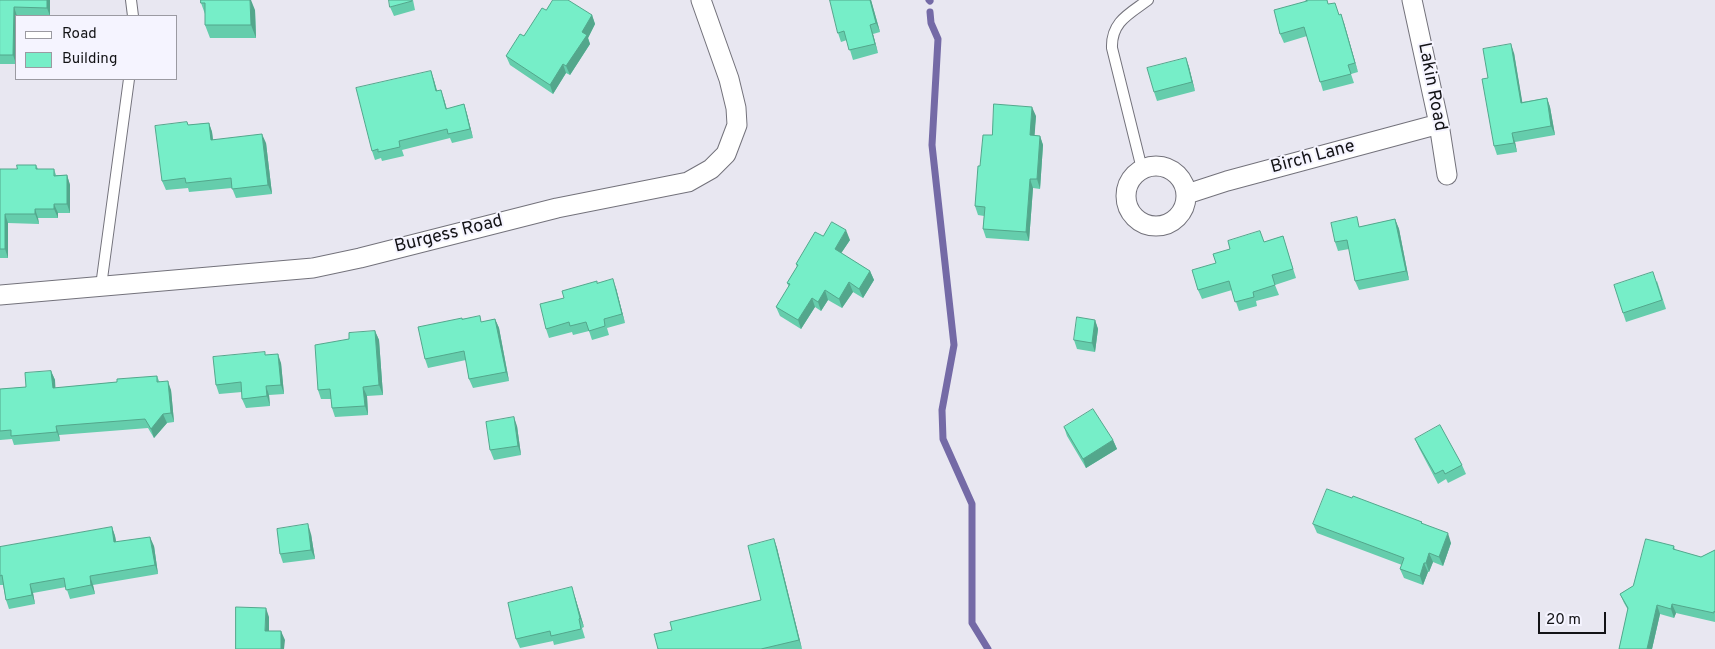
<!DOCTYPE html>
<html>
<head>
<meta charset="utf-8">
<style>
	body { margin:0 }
	#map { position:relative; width:1715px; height:649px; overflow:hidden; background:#e8e7f1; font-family:Overpass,sans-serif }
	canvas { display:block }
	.legend { position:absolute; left:15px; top:15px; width:162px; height:65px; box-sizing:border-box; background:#f5f4ff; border:1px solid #9b9aa2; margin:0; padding:6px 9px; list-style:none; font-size:15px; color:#131316 }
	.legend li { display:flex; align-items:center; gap:10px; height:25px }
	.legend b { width:25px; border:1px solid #9b9aa2 }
	.scale { position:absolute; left:1538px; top:612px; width:68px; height:22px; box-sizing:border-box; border:2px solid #131316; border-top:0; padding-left:6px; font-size:15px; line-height:18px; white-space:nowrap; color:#131316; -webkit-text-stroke:4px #f5f4ff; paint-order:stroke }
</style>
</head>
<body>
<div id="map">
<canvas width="1715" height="649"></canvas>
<ul class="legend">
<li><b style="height:6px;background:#fff"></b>Road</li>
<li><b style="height:14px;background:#76eec8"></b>Building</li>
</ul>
<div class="scale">20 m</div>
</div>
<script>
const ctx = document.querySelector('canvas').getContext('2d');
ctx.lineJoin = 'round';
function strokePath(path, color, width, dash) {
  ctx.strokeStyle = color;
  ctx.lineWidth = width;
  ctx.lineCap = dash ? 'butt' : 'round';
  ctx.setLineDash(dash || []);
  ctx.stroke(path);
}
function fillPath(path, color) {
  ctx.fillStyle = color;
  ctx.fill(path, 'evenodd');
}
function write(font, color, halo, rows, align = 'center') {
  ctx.font = font + ' Overpass,sans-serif';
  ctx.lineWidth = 4;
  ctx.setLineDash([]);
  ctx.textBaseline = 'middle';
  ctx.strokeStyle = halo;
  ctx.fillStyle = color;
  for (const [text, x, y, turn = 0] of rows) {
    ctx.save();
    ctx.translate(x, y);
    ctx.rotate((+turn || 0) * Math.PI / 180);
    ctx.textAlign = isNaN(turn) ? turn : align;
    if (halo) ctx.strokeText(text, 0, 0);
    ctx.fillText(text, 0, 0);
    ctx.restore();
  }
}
const stream = new Path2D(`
	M929,0L930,1
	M930,12L931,23L938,39L932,145L954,345L942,410L943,439L972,504V623L988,649`);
const lane = new Path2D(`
	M131,0L133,16
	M1142,169L1112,48C1111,22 1129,14 1148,0
	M101,286L129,79`);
const street = new Path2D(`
	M1412,0L1439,124L1447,175
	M1126 196a30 30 0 1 1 60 0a30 30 0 1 1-60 0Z
	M1187,194L1227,181L1439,124
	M0,295L313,268L360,258L557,208L688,182L711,169L726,154L737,125L736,108L729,79L701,0`);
const wall = new Path2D(`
	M0,0H50V16H16V64H0Z
	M201,0L255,10L256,38H210L205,25V14L201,3Z
	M413,0L415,10L394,16L390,7Z
	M830,0H871L880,32L873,34L878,53L853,60L847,40L841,42L838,33Z
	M1329,4L1339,15L1344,23L1358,72L1351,74L1354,83L1323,91L1307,36L1284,43L1280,34Z
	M546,10L592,15L595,24L588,38L590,44L570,75L566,73L553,94L510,65L506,56Z
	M1514,53L1522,102L1547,98L1550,107L1555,135L1515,142L1517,152L1497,155L1494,146L1488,78Z
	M1186,58L1189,67L1195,91L1157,101L1154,92Z
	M431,71L437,90L444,99L447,109L464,104L467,114L473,138L452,143L450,138L402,150L404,156L382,161L381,158L375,160L372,151Z
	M1036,116L1034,135L1040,136L1043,145L1040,189L1033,188L1029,241L986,238L983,229L984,216L978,215L975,206L992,135Z
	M187,122L188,125L209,123L212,132L213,140L266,143L272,194L236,198L232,188L189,192L188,188L166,190L162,181Z
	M36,165L38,169H54L56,175H67L70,185V213H58V218H38L39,224L8,223V258H0V169H17Z
	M1395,219L1399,229L1409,280L1359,290L1355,281L1349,249L1338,251L1335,242L1360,227Z
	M823,236L850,240L841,253L870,271L874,280L863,298L853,292L842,308L828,300L821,311L815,307L801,329L780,316L776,307L789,287L787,283L797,267L796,264Z
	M1283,236L1296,278L1275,285L1279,295L1256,301L1257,306L1239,311L1232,290L1202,299L1198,290L1216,263L1264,242Z
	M1657,281L1666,309L1626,322L1623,313Z
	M598,283L616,288L625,323L607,328L609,335L592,340L589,331L573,335L572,332L549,338L546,329L564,298Z
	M462,319L482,322L495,319L499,328L509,381L473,388L469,379L466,360L428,368L425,359Z
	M1095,320L1098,329L1095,352L1077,349L1074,340Z
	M375,331L379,340L383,395L367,396L368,415L335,417L332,408L331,399H321L318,390L349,339Z
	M266,355L281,363L284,394L269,395L270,406L246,408L242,399V392L219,394L216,385Z
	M51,371L55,380V388L117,382L157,376L159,381L171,390L174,422L167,423L154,438L148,428L59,435L60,441L14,445L12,439L0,440V389L26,387Z
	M517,426L521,455L494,460L490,450Z
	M1064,427L1113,440L1117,449L1086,468L1067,436Z
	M1415,439L1462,465L1466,474L1448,483L1446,479L1438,484L1419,448Z
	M1352,498L1422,522V524L1451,543L1443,566L1433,562L1429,572H1428L1423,585L1404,578L1400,569L1402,565L1317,533L1313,524Z
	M112,527L115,536L116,542L154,546L158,574L93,585L95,594L70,599L66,587L33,593L35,604L9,609L6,600L3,585H0V547Z
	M311,534L315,559L283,563L280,554Z
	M774,539L777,548L802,649H658L672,630L761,600Z
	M1674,546L1675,550L1701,557L1715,550V622L1676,613L1674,618L1660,614L1652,649H1619L1628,610L1624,603L1620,594L1633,586Z
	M575,597L584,627L582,628L585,638L554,645L553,641L520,648L516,639Z`);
const shadedWall = new Path2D(`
	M47,0H50V16L47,8Z
	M250,0H251L255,10L256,38L251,25Z
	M870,0H871L880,32L876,23Z
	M14,7L17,16L16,64L13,55Z
	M1341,14L1344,23L1358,72L1355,63Z
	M592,15L595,24L588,38L590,44L570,75L566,66L582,32Z
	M870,25L873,34L878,53L875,44Z
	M1511,44L1514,53L1524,112L1521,103Z
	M1186,58L1189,67L1195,91L1192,82Z
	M563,64L566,73L553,94L550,85Z
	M431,71L434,80L439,100L436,91Z
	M441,90L444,99L449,118L446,109Z
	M1547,98L1550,107L1555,135L1551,126Z
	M464,104L467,114L473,138L470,129Z
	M1032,107L1036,116L1034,144L1030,135Z
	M209,123L212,132L214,149L211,140Z
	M1512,133L1515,142L1517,152L1514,143Z
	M262,134L266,143L272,194L268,185Z
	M1040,136L1043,145L1040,189L1037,179Z
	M67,175L70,185V213L67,204Z
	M1030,179L1033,188L1029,241L1026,232Z
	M54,204L58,213V218L54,209Z
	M35,209L38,218L39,224L35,214Z
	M5,214L8,223V258L5,249Z
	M1395,219L1399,229L1409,280L1406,271Z
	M846,230L850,240L838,258L835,249Z
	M870,271L874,280L863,298L859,289Z
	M613,279L616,288L625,323L622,314Z
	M849,282L853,292L842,308L839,299Z
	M825,290L828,300L821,311L818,302Z
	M812,298L815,307L801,329L798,320Z
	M495,319L499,328L509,381L506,372Z
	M1095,320L1098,329L1095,352L1092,343Z
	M375,331L379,340L383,395L379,385Z
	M278,354L281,363L284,394L281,385Z
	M51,371L55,380L56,397L53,388Z
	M168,381L171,390L174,422L171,413Z
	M266,386L269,395L270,406L267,396Z
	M363,387L367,396L368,415L365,406Z
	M163,414L167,423L154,438L151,429Z
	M514,417L517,426L521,455L518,446Z
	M56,426L59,435L60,441L57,432Z
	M1113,440L1117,449L1086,468L1083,459Z
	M308,524L311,534L315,559L311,550Z
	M112,527L115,536L118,552L114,542Z
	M1448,533L1451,543L1443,566L1439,557Z
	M150,537L154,546L158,574L155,565Z
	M774,539L777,548L802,649L799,640Z
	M1429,553L1433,562L1429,572L1426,563Z
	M1424,563L1428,572L1423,585L1420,576Z
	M90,576L93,585L95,594L91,585Z
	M30,584L33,593L35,604L32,595Z
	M572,587L584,627L580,618Z
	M1672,604L1676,613L1674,618L1671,609Z
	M1657,605L1660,614L1652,649H1647Z
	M266,608L269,617V640L265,631Z
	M281,631L285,640L284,649H281Z`);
const building = new Path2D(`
	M0,0H47V8L14,7L13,55H0Z
	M201,0H250L251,25H205V3H201Z
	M389,0H412V1L390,7Z
	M553,0H568L592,15L582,32L587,35L566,66L563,64L550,85L506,56L520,34L524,36L542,8L546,10Z
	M830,0H870L876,23L870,25L875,44L849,50L844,31L838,33Z
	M1306,0H1327L1328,4L1335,3L1339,15L1341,14L1355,63L1348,65L1351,74L1320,82L1304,27L1280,34L1274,10L1307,1Z
	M1511,44L1521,103L1547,98L1551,126L1512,133L1514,143L1494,146L1482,79L1488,78L1483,49Z
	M1186,58L1192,82L1154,92L1147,68Z
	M431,71L436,91L441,90L446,109L464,104L470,129L448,134L447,129L399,141L400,147L378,152V149L372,151L356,88Z
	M994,104L1032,107L1030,135L1040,136L1037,179H1030L1026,232L983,229L985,207L975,206L978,166H980L983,135H992Z
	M187,122L188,125L209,123L211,140L262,134L268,185L232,189L231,178L186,183L185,178L162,181L155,126Z
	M17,165H36V169H54V176L67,175V204H54V209H35V214H5V249H0V169H17Z
	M1357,217L1359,227L1395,219L1406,271L1355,281L1347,240L1335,242L1331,223Z
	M832,222L846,230L835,249L870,271L859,289L849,282L839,299L825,290L818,302L812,298L798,320L776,307L790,284L787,283L798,265L796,264L815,232L823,236Z
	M1260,231L1264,242L1283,236L1293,269L1272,275L1275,285L1253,292L1254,297L1235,302L1229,281L1198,290L1192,270L1216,263L1213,254L1230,249L1228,241Z
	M1653,272L1662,300L1623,313L1614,285Z
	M613,279L622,314L604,319L605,326L589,331L586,322L570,326L569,322L546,329L540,304L564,298L562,291L597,281V283Z
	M480,316L481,322L495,319L506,372L469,379L464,351L425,359L418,327L462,318V319Z
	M1077,317L1095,320L1092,343L1074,340Z
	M375,331L379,385L363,387L365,406L332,408L330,389L318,390L315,345L349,339V333Z
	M265,352V355L278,354L281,385L266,386L267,396L242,399L241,382L216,385L213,357Z
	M51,371L53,388L117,382V379L157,376V382L168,381L171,413L163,414L151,429L145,419L56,426L57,432L11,436V430L0,431V389L26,387L25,373Z
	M1093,409L1113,440L1083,459L1064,427Z
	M514,417L518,446L490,450L486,422Z
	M1440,425L1462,465L1445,474L1443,470L1435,474L1415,439Z
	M1327,489L1352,498L1353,496L1422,522L1421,523L1448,533L1439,557L1429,553L1426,563H1424L1420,576L1400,569L1404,558L1313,524Z
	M308,524L311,550L280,554L277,529Z
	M112,527L114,542L150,537L155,565L90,576L91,585L66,590L64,578L30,584L32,595L6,600L2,575L0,576V547Z
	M774,539L799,640L761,649H658L654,634L672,630L670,622L761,600L748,546Z
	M1646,539L1674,546L1673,549L1701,557L1715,550V612L1714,611V613L1672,604L1671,609L1657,605L1647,649H1619L1628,608L1620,594L1633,586Z
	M572,587L580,618L579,619L581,629L551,636L550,631L516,639L508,603Z
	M236,607L266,608L265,631H281V649H236Z`);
const streetNames = [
	["Lakin Road",1431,87,79],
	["Birch Lane",1313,158,-15],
	["Burgess Road",449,235,-14]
];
strokePath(stream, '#746aa6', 7);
strokePath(lane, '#73727b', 12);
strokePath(street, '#73727b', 21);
strokePath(lane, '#fff', 10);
strokePath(street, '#fff', 19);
fillPath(wall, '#65cdac');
fillPath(shadedWall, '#53a78c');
fillPath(building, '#76eec8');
strokePath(building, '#53a78c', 1);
write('18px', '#131316', '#f5f4ff', streetNames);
</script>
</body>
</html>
